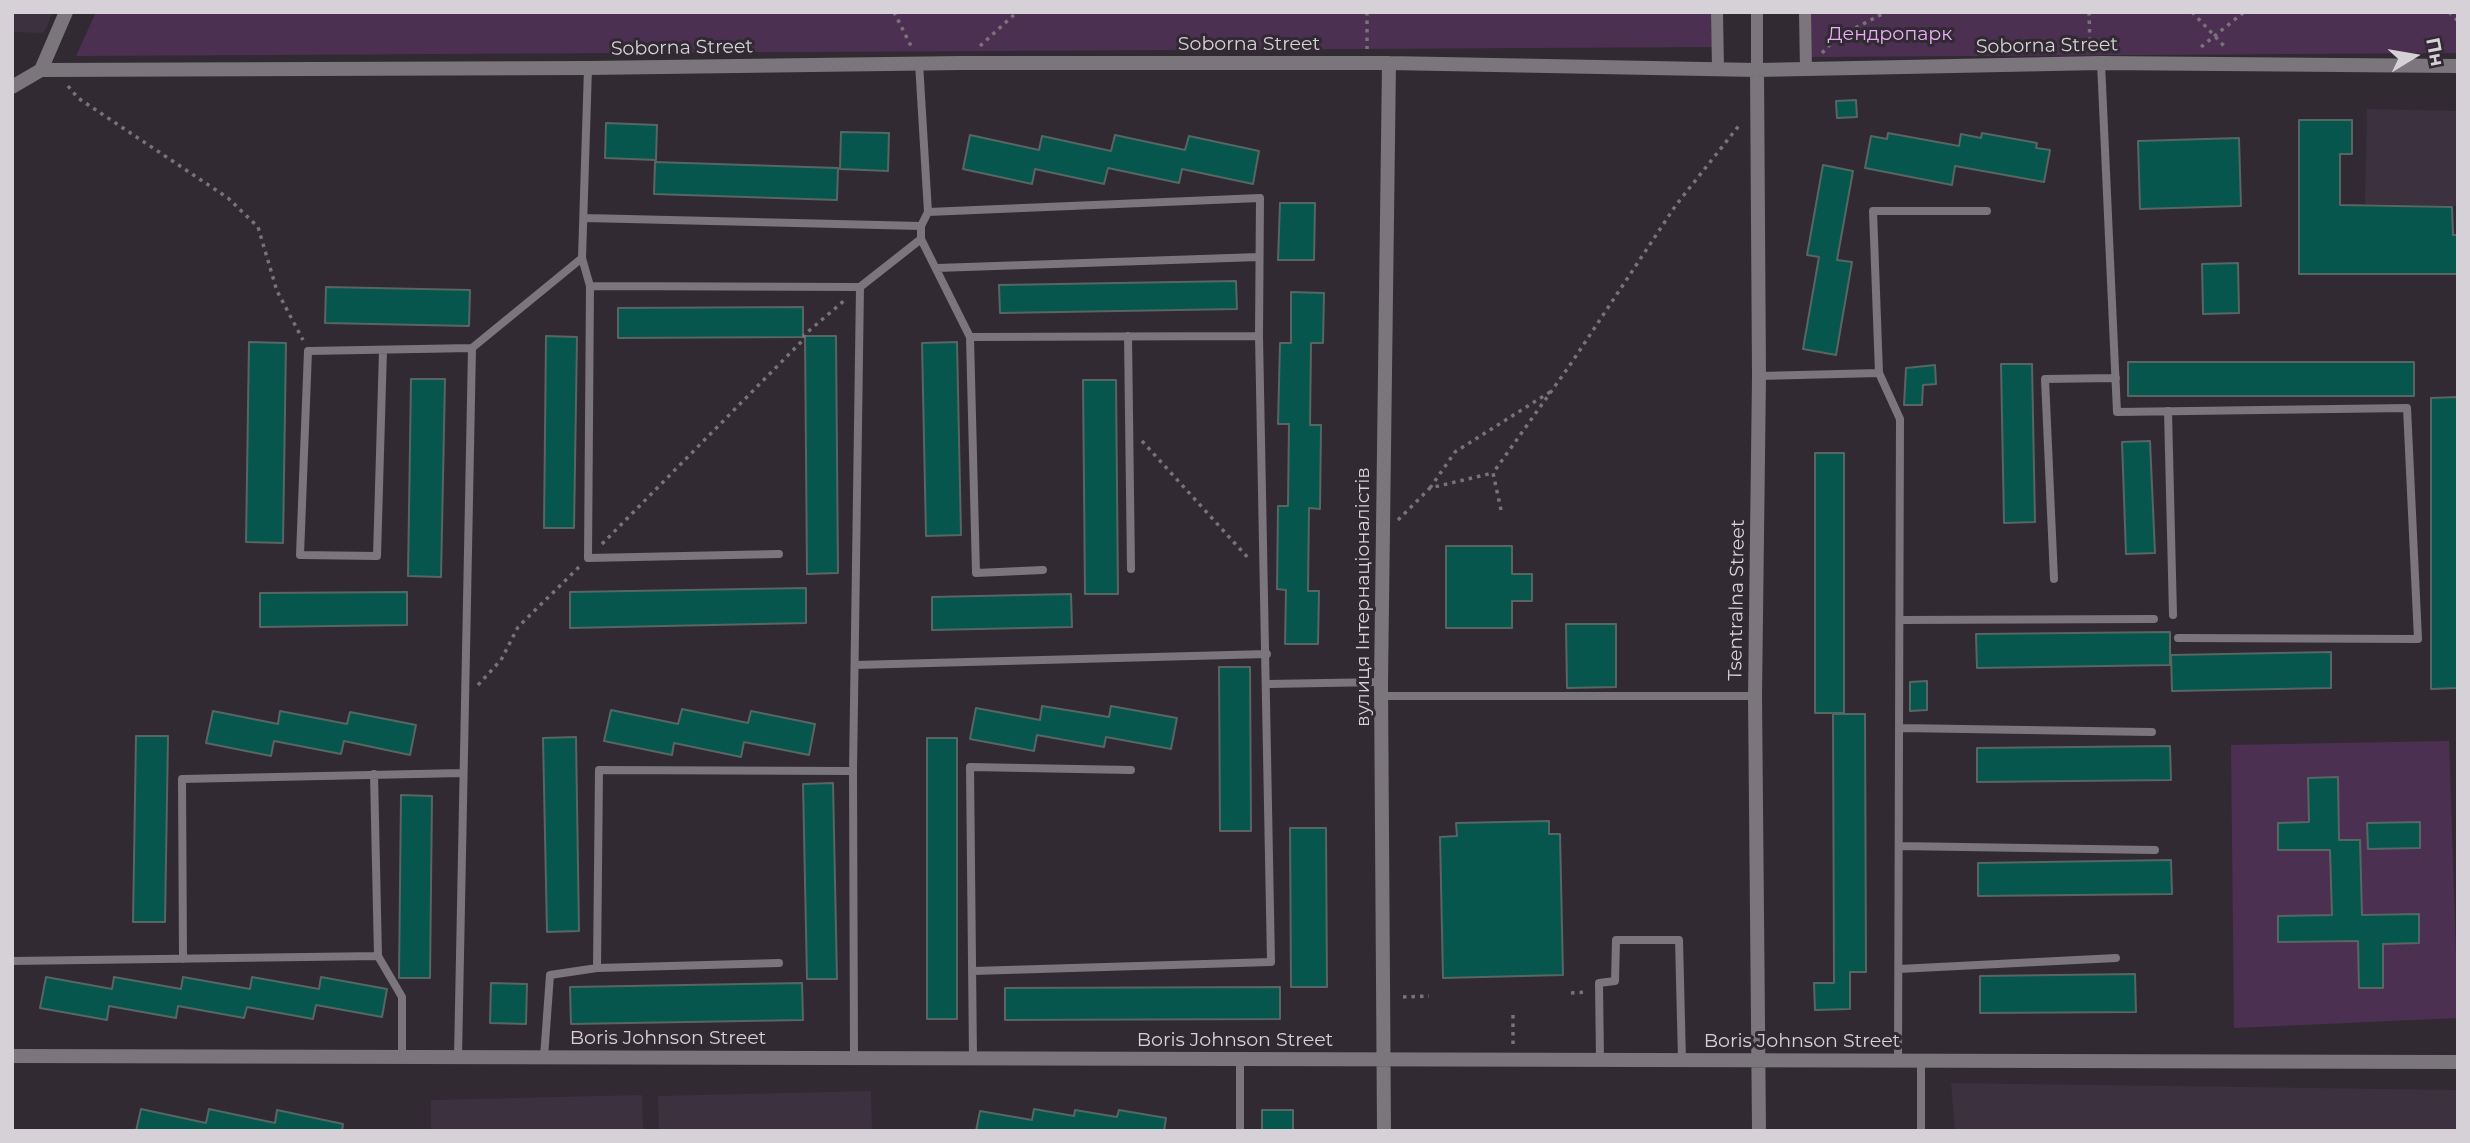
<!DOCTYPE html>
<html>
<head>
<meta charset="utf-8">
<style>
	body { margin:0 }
	#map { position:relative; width:2470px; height:1143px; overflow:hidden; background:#312a32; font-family:Montserrat,sans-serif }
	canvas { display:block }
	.frame { position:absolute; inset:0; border:14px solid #d5d1d6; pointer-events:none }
	.north { position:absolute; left:2379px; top:21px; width:70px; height:70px; -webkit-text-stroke:5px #312a32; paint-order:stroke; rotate:79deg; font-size:19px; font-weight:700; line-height:28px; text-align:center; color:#d5d1d6 }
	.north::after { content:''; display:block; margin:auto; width:24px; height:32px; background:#d5d1d6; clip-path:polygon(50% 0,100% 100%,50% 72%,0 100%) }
</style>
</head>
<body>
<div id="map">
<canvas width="2470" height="1143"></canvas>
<div class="frame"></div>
<div class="north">Пн</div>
</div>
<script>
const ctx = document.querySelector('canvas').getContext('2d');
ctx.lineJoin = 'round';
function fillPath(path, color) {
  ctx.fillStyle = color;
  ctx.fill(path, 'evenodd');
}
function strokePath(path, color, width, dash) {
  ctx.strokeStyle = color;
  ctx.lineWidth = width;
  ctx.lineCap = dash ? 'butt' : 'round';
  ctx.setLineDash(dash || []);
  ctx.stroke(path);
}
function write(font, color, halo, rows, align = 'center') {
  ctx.font = font + ' Montserrat,sans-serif';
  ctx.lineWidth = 6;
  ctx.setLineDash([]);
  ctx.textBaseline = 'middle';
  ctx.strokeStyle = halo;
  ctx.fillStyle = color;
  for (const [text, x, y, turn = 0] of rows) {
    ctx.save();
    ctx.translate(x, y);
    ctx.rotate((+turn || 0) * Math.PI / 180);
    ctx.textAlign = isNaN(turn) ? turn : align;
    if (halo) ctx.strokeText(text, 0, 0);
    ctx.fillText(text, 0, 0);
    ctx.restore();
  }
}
const built = new Path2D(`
	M12,12H53L44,33L12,32Z
	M2367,109L2458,111V206L2365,204Z
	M1951,1083L2458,1090V1131H1955Z
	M871,1091L872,1131H659L658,1096Z
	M642,1095L643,1131H431V1100Z`);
const green = new Path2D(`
	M96,12H1711L1712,47L76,56Z
	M1811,12H2458V53L1811,57Z
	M2449,741L2458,1018L2234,1028L2231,745Z`);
const building = new Path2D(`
	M1856,100L1857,117L1837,118L1836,101Z
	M2299,120H2352V154H2340V205L2452,207L2453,235H2458V274H2299Z
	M606,123L657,125L656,160L605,158Z
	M841,132L889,133L888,171L840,169Z
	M1888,133L1959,146L1961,134L1981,138L1982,133L2037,143L2036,148L2050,150L2044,182L1955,166L1952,185L1865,168L1871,136L1887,139Z
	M970,135L1039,150L1042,136L1111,151L1115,135L1185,150L1189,136L1259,151L1253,184L1182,169L1179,183L1108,168L1104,184L1035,169L1032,184L963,169Z
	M2239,138L2241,206L2140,209L2138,141Z
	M655,162L838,168L837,200L654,194Z
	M1823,165L1853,171L1837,260L1852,262L1836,355L1803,349L1819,257L1807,255Z
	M1280,203H1315L1314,260H1278Z
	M2238,263L2239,313L2203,314L2202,264Z
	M1236,281L1237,309L1000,313L999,285Z
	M326,287L470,290L469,326L325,323Z
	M1291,292L1324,293L1323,343H1311L1310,425H1321L1320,509L1309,508L1308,591H1319L1318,644H1285L1286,590L1277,589L1278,506H1288L1289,424H1278L1280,343H1291Z
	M803,307V337L618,338V308Z
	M546,336L577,337L574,528H544Z
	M805,336H836L838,573L807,574Z
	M249,342L286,343L283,543L246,542Z
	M957,342L961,535L926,536L922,343Z
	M2128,362H2414V396H2128Z
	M2001,364H2032L2035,522L2004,523Z
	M1935,365L1936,384L1923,385L1922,405H1904L1906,368Z
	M411,379H445L441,577L408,576Z
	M1083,380H1116L1118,594H1085Z
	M2458,397V688L2431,689V398Z
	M2150,441L2155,553L2126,554L2122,442Z
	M1815,453H1844V713H1815Z
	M1446,546H1512V574H1532V601H1512V628H1446Z
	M806,588V623L570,628V592Z
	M407,592V625L260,627V593Z
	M1071,594L1072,627L932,630V597Z
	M1566,624H1616V687L1567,688Z
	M2170,632V665L1977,668L1976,634Z
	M2331,652V688L2172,691L2171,655Z
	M1219,667H1250L1251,831H1220Z
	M1927,681V710L1910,711V682Z
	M1042,706L1109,717L1111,706L1177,718L1171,749L1106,737L1104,747L1037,735L1034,751L970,739L976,708L1040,720Z
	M682,709L748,723L751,711L815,724L809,755L744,742L741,757L674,743L672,755L604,741L611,710L678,724Z
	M213,711L278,724L280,711L347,724L350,712L416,725L410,755L344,741L341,754L274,741L271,756L206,743Z
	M1833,714H1865L1866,972H1850V1009L1815,1010L1814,983H1834Z
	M136,736H168L165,922H133Z
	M576,737L579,931L547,932L543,738Z
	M927,738H957V1019H927Z
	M2170,746L2171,780L1977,782V748Z
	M2338,777L2339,840H2360L2362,915L2419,914V943L2383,944V988H2359L2358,941L2278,942V916L2332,915L2330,850H2278V823L2309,822L2308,778Z
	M833,783L837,979H807L803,784Z
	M401,795L432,796L430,978H399Z
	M1549,821V834H1560L1563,975L1443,978L1440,837L1457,836L1456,823Z
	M2420,822V848L2368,849L2367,823Z
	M1290,828H1326L1327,987H1291Z
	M2171,860L2172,894L1978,896V863Z
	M2135,974L2136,1012L1980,1013V976Z
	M46,977L112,989L114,977L181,989L183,977L250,989L252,977L319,989L321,977L387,989L382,1017L316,1005L313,1019L247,1007L244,1018L178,1006L176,1018L109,1006L107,1020L40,1008Z
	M491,983L527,984L526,1024L490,1023Z
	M802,983L803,1020L571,1024L570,987Z
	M1280,987V1019L1005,1020V988Z
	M141,1109L206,1123L209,1109L275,1123L277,1110L343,1124L342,1131H136Z
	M1034,1109L1074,1116L1075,1110L1117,1117L1119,1110L1166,1118L1164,1131H976L980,1111L1032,1120Z
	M1262,1110H1293V1131H1262Z`);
const path = new Path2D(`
	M894,12L912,48
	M1367,12V49
	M2089,12L2090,48
	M2192,12L2226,48
	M2449,12L2458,21
	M980,46L1017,12
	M2201,47L2244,12
	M1822,53L1836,38L1886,12
	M68,86L78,98L228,198L258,227L277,291L303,340
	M1142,441L1250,560
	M1430,488L1455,452L1550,392
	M1501,510L1493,473L1570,365L1676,205L1741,123
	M1398,520L1430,488L1493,473
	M602,544L804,339V335L845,300
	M478,685L501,660L518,627L579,567
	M1571,993L1587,992
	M1403,997L1429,996
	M1513,1044V1015`);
const service = new Path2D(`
	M919,63L928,212L921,226V239L970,337L976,573L1043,570
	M2101,63L2117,412L2407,408L2418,639L2178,638
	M588,68L582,258L590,286L588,558L779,554
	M928,212L1260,198L1259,336L1271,962L973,971
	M585,218L921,226
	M937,268L1259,257
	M590,286L860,287L921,239
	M1128,336L1131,569
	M970,337L1259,336
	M383,350L377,556L300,555L308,351L472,348L582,258
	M1759,376L1879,373
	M2168,411L2173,615
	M2054,579L2045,379L2116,378
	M1900,620L2154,619
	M855,665L1267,654
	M1268,684L1381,682
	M1381,696H1755
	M1900,728L2152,732
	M374,774L378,956L402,997V1057
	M1899,846L2155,850
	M183,959L182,779L463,773
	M12,961L378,956
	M597,968L779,963
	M1899,969L2116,958
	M458,1057L472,348
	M544,1057L550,975L597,968L599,770L853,771
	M854,1058L853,771L860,287
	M973,1058L970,767L1131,770
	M1600,1060L1599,983L1615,981L1616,940H1679L1682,1060
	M1898,1061L1900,419L1879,373L1873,211H1987
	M1921,1061V1131
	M1240,1131V1059`);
const pedestrian = new Path2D(`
	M1717,12L1718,70
	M1805,12L1806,70
	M1757,70V12`);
const minor = new Path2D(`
	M41,70L588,68L962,63H1389L1757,70L2101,63L2458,66
	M1757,70L1759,376L1755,696L1759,1131
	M12,87L41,70L66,12
	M12,1056L2458,1062
	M1384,1131L1381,682L1389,63`);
const parkNames = [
	["Дендропарк",1890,34]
];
const streetNames = [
	["Soborna Street",1249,44],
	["Soborna Street",2047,46,-1],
	["Soborna Street",682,48,-1],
	["вулиця Інтернаціоналістів",1363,597,-90],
	["Tsentralna Street",1737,600,-89],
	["Boris Johnson Street",668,1038],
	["Boris Johnson Street",1235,1040],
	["Boris Johnson Street",1802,1041]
];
fillPath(built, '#3c313f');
fillPath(green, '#4c3052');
fillPath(building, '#06564d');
strokePath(building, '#576663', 2);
strokePath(path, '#787279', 3.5, [3.5, 5]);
strokePath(service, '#7a767b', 8);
strokePath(pedestrian, '#7a767b', 12);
strokePath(minor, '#7a767b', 14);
write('19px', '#eaadf7', '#312a32', parkNames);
write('19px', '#d5d1d6', '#312a32', streetNames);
</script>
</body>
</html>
